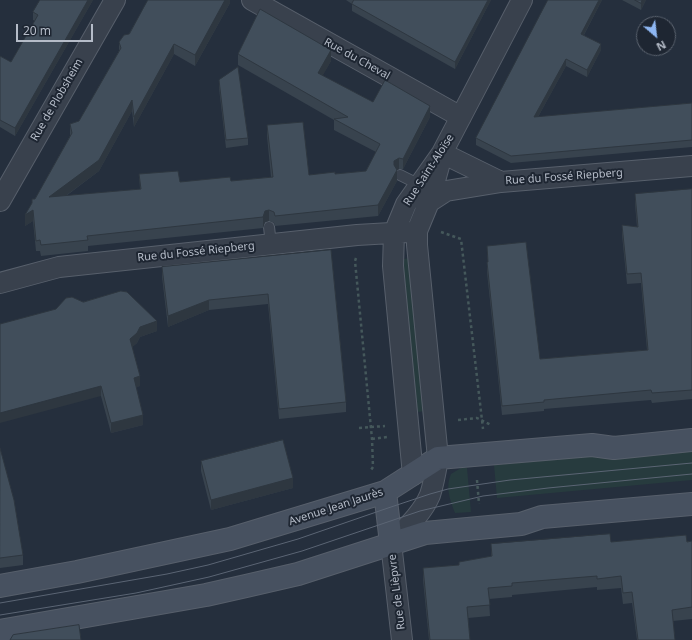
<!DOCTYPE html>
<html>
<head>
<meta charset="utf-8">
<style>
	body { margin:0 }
	#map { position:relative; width:692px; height:640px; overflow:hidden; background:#252f3d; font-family:"Noto Sans",sans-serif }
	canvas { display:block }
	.north { position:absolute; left:636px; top:16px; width:40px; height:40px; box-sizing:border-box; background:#1e2632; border:1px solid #5a626e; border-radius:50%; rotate:152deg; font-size:11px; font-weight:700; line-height:16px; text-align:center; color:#b5bcc8 }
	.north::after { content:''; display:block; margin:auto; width:14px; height:18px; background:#8eb7f3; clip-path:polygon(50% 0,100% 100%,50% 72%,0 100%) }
	.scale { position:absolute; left:16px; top:24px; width:77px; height:18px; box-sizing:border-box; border:2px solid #b5bcc8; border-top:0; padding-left:5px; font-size:12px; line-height:14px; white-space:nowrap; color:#b5bcc8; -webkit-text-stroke:3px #1e2632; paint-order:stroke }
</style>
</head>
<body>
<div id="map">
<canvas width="692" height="640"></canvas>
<div class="north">N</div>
<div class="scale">20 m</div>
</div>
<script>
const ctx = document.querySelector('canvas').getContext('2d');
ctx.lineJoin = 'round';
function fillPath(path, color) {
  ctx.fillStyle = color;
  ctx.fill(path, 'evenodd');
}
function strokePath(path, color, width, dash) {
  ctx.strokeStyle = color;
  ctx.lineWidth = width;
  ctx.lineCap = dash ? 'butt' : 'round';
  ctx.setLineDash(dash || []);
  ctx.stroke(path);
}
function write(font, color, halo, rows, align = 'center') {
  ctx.font = font + ' "Noto Sans",sans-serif';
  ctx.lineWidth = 4;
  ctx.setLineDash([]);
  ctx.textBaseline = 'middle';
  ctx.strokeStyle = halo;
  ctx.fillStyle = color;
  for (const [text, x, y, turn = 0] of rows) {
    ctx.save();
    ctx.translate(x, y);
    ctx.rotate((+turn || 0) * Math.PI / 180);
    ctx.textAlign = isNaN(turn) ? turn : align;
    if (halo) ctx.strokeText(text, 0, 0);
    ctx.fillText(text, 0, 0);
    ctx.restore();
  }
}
const green = new Path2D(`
	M409,258L426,411L417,412L402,261L404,259Z
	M692,447V480L497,498L494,465Z
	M461,468H467L471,512L455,513C450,500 445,487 451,474Z`);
const path = new Path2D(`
	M441,232L461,239L483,429
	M356,258L355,261L372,439L373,467L371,470
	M458,420L477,418L491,425
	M359,428L385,426
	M372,439L387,437
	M477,480L479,504`);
const service = new Path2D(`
	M400,175L420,185
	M269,227L271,244`);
const minor = new Path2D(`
	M252,0L461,117
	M442,153L501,182
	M0,201L115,0
	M429,202L446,191L501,182L692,166
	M0,283L59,267L357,235L408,232
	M413,475L393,266L394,233L406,204L442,153L522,0
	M402,640L391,543C405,529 422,514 430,495C434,483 436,470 438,458L417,245V231L429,202L439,166`);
const secondary = new Path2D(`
	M385,492L391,543
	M0,586L77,572L230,539L385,492L438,458L592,445L614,448L692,440
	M0,631L206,595L246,586L298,574L425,533L521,524L542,517L692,504`);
const tram = new Path2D(`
	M0,603L167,574L208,565L298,539L388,508L430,494L448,489L510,480L692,463
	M0,615L136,593L209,577L302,551L420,511L483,496L548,488L692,474`);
const wall = new Path2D(`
	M93,0L15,136L0,127V56L11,62L35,21L33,20V12Z
	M230,0V3L195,66L174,54L134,127L132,111L99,171L66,196L140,189L139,174L180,182L231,181L271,177L267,136V125L309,175L335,174L366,171L376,152L334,130V120L238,65V54L331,61L322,76L373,102L430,117L403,169H399L397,170V181L378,216L275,226L274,223L269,221L265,222L263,228L88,246V251L41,256L40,251H36L33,221L25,226L32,204V199H35L70,136V124L79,121L119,51V42L129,34Z
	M346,0H491L455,69L352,11V4Z
	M548,0H602L584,35L601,50L587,77L566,66L538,117L692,103V147L511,163L476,145V138Z
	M622,0H646L641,10Z
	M219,80L248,138V145L226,148L219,88Z
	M692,189V399L652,403L651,400L544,409V411L502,415L487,272V262H488L487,246L540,359L647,350L641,283L627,284L622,235V225L637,227L635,204V194Z
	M331,250L346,402V412L279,419L268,304L209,310L168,327L162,277V267Z
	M83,302L157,331L140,337L137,343L132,347L140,386L136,387L143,425L111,433L101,396Z
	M0,448L23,555V565L0,568Z
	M201,461L293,488L211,510L201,471Z
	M692,541V619L673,621L675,640H637L632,603L623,604L621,588L597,590V587L512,595V597L489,599L490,616L468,618L470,640H429L423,580V568L459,565L491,557V544L611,542Z`);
const shadedWall = new Path2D(`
	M88,0H93L15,136V128Z
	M225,0H230V3L195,66V55Z
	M488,0H491L455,69V62Z
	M599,0H602L581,40V34Z
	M642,0H646L641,10V3Z
	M174,44V54L134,127V117Z
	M601,44V50L587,77V70Z
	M331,50V61L318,84V73Z
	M566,59V66L534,124V117Z
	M132,100V111L99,171L49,208V197Z
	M430,106V117L403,169V159Z
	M399,158V169L394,172V161Z
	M397,170V181L378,216V205Z
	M33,210V221L25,226V215Z
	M269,210V221L265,222L263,228V217L265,211Z
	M209,300V310L168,327V316Z
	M157,321V331L140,337L137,343L130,349V339L140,327Z
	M140,376V386L134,388V378Z
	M101,386V396L0,423V413Z
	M143,415V425L111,433V423Z
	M293,478V488L211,510V500Z`);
const building = new Path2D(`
	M40,0H88L15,128L0,120V56L11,62L38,15L33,12Z
	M148,0H225L195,55L174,44L134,117L132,100L99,160L49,197L141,189L139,174L178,171L180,182L230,177L231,181L273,177L267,125L303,122L309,175L335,172V174L366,171L380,144L334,119L348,117L238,54L260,9L331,50L318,73L373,102L385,80L430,106L403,159L399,158L394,161V165L397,170L378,205L275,216L274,212L269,210L265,211L263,217L87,236L88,240L41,245L40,240L36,241L33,210L25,215L32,203V199H35L72,133L70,124L79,121L121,48L119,42L124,35L129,34Z
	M354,0H488L455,62L352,4Z
	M548,0H599L581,34L601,44L587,70L566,59L534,117L692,103V140L511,156L476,138Z
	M635,0H642L641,3Z
	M238,67L248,138L226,140L219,80Z
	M692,189V390L652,393L651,390L544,400V402L502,406L487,262H488L487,246L526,242L540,359L648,350L641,273L627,274L622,225L638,227L635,194Z
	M331,250L346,402L279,409L268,294L209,300L168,316L162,267Z
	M121,291L127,292L157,321L140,327L137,333L130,339L140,376L134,378L143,415L111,423L101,386L0,413V324L56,309L66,298L72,297L83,302Z
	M283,440L293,478L211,500L201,461Z
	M0,448L14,500L23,555L0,558Z
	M610,534L611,542L686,535L687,542L692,541V607L672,610L675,640H638L632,592L623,593L621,576L597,579V576L512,583V586L488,588L490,605L467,607L470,640H430L423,568L459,565V562L492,556L491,544Z
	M79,625L81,640H10L13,635Z`);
const streetNames = [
	["Rue du Cheval",357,59,29],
	["Rue de Plobsheim",57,100,-60],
	["Rue Saint-Aloïse",429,170,-57],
	["Rue du Fossé Riepberg",564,177,-4],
	["Rue du Fossé Riepberg",196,252,-6],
	["Avenue Jean Jaurès",336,507,-18],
	["Rue de Lièpvre",397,592,-97]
];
fillPath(green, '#273b3e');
strokePath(service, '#575f6b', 12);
strokePath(minor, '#575f6b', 22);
strokePath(secondary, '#575f6b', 24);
strokePath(path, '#45585b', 2.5, [3, 3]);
strokePath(service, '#39414d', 10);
strokePath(minor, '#39414d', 20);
strokePath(secondary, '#475160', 22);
strokePath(tram, '#5b6574', 1);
fillPath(wall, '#38434e');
fillPath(shadedWall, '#2e3740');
fillPath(building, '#414e5b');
strokePath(building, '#2e3740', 1);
write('11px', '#b5bcc8', '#1e2632', streetNames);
</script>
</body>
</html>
